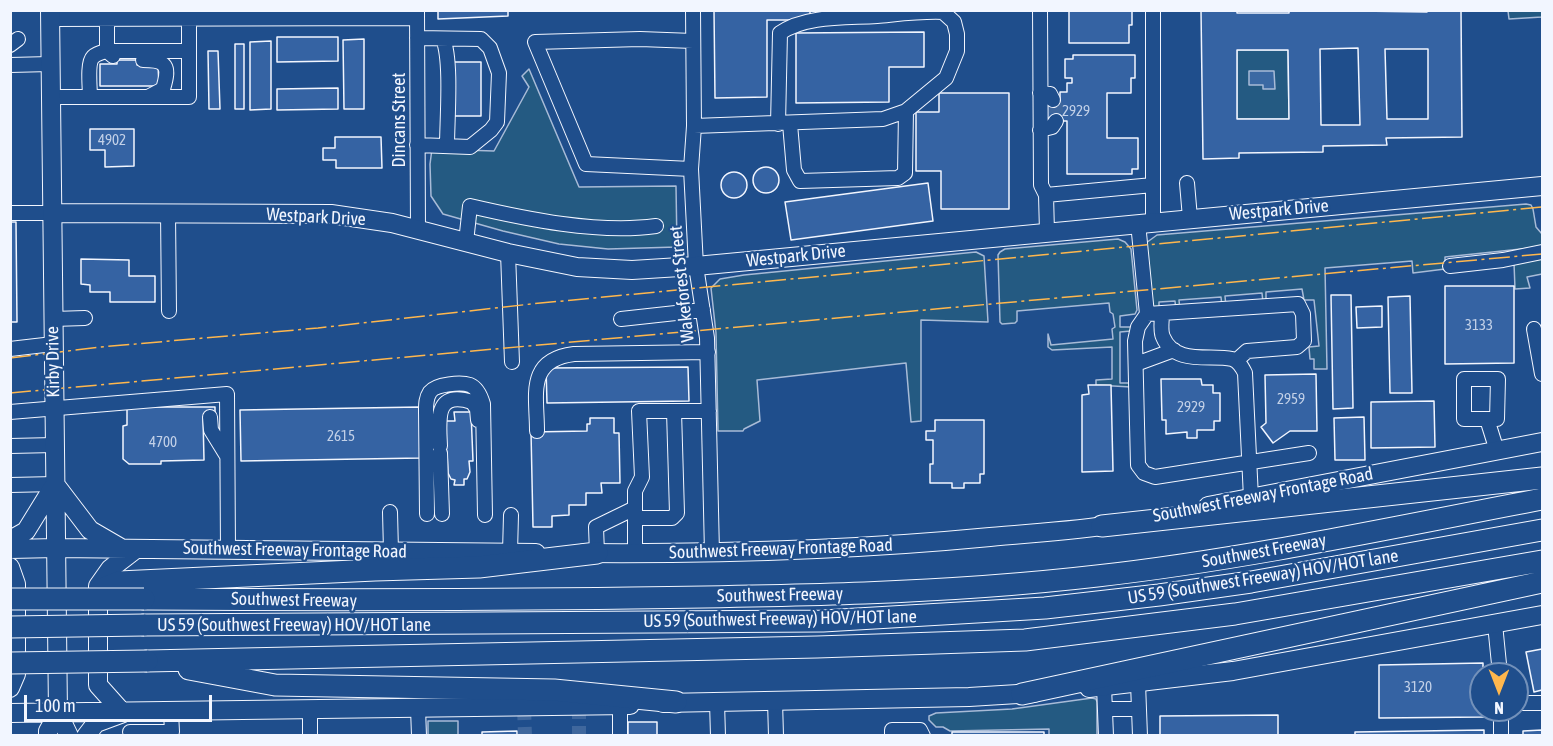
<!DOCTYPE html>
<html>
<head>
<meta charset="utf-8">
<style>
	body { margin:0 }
	#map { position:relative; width:1553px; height:746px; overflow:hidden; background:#1f4e8c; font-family:"Asap Condensed",sans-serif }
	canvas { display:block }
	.frame { position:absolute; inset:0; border:12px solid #f2f6ff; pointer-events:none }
	.north { position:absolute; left:1469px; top:662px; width:60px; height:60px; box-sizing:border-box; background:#1f4e8c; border:2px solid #7391ba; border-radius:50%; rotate:180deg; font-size:16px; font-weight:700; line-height:24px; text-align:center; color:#f2f6ff }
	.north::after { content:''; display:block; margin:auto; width:21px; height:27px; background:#ffb74d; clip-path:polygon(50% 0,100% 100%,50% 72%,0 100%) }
	.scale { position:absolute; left:24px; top:695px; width:188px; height:27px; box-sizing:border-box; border:3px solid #f2f6ff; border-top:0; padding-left:8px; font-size:18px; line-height:21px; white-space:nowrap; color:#f2f6ff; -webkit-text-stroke:4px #1f4e8c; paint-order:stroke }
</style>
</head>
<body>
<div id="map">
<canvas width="1553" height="746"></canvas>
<div class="frame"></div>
<div class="north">N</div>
<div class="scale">100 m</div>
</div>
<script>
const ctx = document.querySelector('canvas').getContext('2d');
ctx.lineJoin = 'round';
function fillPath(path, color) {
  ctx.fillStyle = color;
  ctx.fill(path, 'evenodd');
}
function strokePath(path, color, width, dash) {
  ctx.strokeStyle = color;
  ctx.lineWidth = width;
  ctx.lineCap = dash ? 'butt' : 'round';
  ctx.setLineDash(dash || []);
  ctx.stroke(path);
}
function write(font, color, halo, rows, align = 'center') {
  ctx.font = font + ' "Asap Condensed",sans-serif';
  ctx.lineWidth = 4.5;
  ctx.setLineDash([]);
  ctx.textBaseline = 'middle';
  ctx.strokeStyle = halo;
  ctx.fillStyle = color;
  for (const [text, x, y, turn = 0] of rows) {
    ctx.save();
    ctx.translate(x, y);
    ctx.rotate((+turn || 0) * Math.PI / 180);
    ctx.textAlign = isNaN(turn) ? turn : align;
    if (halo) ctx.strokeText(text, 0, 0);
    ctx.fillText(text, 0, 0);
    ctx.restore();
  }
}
const green = new Path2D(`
	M1508,11H1542V17L1509,19Z
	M1237,50H1288L1289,119H1237Z
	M529,69L579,187L676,186L677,247L608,249L559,244L503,231L443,214L431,196L430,164L432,149L494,151L529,87L522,76Z
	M1526,204L1531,205L1533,209L1536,227L1542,234V246L1540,247L1445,257V269L1413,273L1412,261L1325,268L1327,369H1314V359H1310L1309,347L1319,346L1314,300H1304L1302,289L1266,292V303H1263L1262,293L1225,296L1226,307H1222L1221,297L1179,300L1180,311H1176L1175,301L1159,302V313L1152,311L1146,243L1157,235Z
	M1118,239L1125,242L1131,249L1137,310L1135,314L1120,316V327H1131V331L1120,332V383H1131V387L1096,385V380L1112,379V347L1052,350L1048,347V334L1051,345L1113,339L1112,329L1115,327L1113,314L1110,312L1109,303L1017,311V321L1015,323L1002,324L1000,322L998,255L1000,252L1005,249Z
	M976,252L984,256L988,322L921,320V421L911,422L906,363L757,380L760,421L744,429L743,431H718L716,333L711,288L720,279L744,275Z
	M1542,257V274L1527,277L1530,288L1515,289L1514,263Z
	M1092,698L1096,699L1097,702V735H1049V729L950,731L943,727H936L929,720V716L936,713L1012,709Z
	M428,721H458V735H428Z`);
const water = new Path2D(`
	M1249,71H1274L1275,89H1263V85H1249Z`);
const building = new Path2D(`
	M438,10H508V16L438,19Z
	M714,10H810V20H767V97L715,98Z
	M1069,10H1132V25H1129V43H1069Z
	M1201,10H1237V13H1289V10L1427,12V10H1461L1462,137L1386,138L1387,145L1323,146V152L1239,153V158L1203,159ZM1358,48L1360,125H1321L1320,49ZM1385,49H1428V119H1387ZM1237,50H1288L1289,119H1237Z
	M924,32V67H889V102L796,103V33Z
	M277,37H338V61L277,62Z
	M364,39V109H344L343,40Z
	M271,41V109L250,110V42Z
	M235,44H244V109H235Z
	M208,51H218L220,109H209Z
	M1073,55H1135V78H1131V93H1107V138H1138V169H1132V174H1067V121H1046V100H1060V92H1067V83H1072V78H1065V59H1073Z
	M117,60H137V65H158L159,86H100V64H117Z
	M454,62H481V116H454Z
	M338,88V109L277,110V89Z
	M939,93H1009V209H941V171H916V112H939Z
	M90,129H134V166L105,167V150H90Z
	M335,137H381L382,168H336V160H323V148H335Z
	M753 180a13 13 0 1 1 26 0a13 13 0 1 1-26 0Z
	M721 185a13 13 0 1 1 26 0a13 13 0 1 1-26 0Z
	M928,183L933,221L791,240L785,202Z
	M10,222H16L17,322H10Z
	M81,259L129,260V276H155V302H110V292H90V285L81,284Z
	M1445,286H1514V363L1445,364Z
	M1331,295H1351L1353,408L1333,409Z
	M1410,296L1412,393H1390L1388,297Z
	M1382,306V327L1357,328L1356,307Z
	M688,367L689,401L547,403L546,368Z
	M1316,374L1317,431H1290L1273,443L1261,427L1266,423L1265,375Z
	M1161,379H1201L1202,385H1213V393H1220V421H1214V430H1197V438H1187V432L1166,434V420H1162Z
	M1088,385H1111L1113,471L1082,472V395L1089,394Z
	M1434,401L1435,447L1371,448V402Z
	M127,407H215V417H203L204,460L161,461V464H129L123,459V426L127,425Z
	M420,407L421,458L241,461L240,410Z
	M454,412H471L473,461H469L470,472L467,479H464V485H454L455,480L451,479L448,473L447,452L430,453L434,431L446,446V421H455Z
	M1364,417L1365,460H1335L1334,418Z
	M590,418H614V433H619L620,483H601L602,493H586V505H569V515L552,516V527H533L531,432L587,431V424H590Z
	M935,420H984V474H980V483H964V488H952V483H930V464H933V440H926V431H935Z
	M1542,649V690L1534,692L1526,652Z
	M1483,663V674H1481V710H1484V717L1379,718V665Z
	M1278,715V736H1160V716Z
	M628,722H657V736H628Z
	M1484,730V736H1355V732Z
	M1542,730V736H1523V731Z
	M517,731V736H482V732Z
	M952,732H1044V736H952Z`);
const minorTunnel = new Path2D(`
	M1053,100L1056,106V121
	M579,705V736
	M524,706L525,736`);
const minor = new Path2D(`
	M417,10L418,229
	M693,10L694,126L691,169L696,266L707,338L712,553
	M1040,10L1041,185L1046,195L1047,232
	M1153,10V222
	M50,19L417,18
	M107,19V51L113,56
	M417,38L481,39L490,48L499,73L497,122L491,130L470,147L417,145
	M443,39C452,60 447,121 447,146
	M10,45L18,39
	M143,60C167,60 170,66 163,89L148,97
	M10,65L50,64
	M1040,93L1050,94L1053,100
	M50,97H189V19
	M90,97C90,88 87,63 93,57C97,53 103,52 107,51H189
	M790,124L794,170L800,181L898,178L905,173L906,111
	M694,126L883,119L906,111L946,78L957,51V34L954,22L943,12C921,11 899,14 877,16C846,18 806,15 780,33L778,124
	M1040,130L1052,127L1056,121
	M691,169L586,164L535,42L640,39L693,41
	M1187,183L1190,218
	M1046,195L1153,185
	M10,213H52
	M168,213L169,311
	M1138,223L1147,314
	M466,242L470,206C526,219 598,234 656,226
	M508,253L512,362
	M1450,266L1503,260L1542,252
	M1162,313C1162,320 1160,331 1163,337C1175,366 1211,354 1232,359C1239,361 1242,367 1245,373L1251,498
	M53,319L85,318
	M621,319L703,310
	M1534,329L1542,374
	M10,349L53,344
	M1236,361L1247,351L1297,347L1304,341L1303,314L1298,304L1147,314L1138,327L1135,341L1138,465L1144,473L1155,477L1309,453
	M1136,364L1174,350
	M1464,379H1498L1497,419H1464Z
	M10,412L227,394L228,549
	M210,417L211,430L227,456
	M1487,419L1497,451
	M537,431C537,395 526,360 574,354L708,352
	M10,446L54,445
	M440,446C439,420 434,390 472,402L477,409L478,420
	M440,453L442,514
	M10,485L55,484
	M390,512L391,551
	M427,514L426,411C426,404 426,398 430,392C436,384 461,382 470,385C477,388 481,397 483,404L485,515
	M635,518H672L677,513L674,411
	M510,552L511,515
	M597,553L596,527L635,508
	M635,554V491L642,477L639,411H709
	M1495,624L1500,674
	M1138,683L1140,736
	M1104,686L1106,736
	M775,701L776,736
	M717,702L718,736
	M1517,703H1542
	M620,706V736
	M418,708L419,736
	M1105,709H1139
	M310,710V736
	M1501,710V736
	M130,732H172L171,712
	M892,736V730H920L923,736`);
const major = new Path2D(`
	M50,10L58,713L69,736
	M52,213L331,214L392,223L508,253L577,267L632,270L696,266L1542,186
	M55,484L90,530L121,548
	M1208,506L1542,442
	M10,540L26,531L55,484
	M10,549L56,548L536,553
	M584,553C720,554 855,550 990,537C1032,533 1075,531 1116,524
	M10,567L16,584V674L10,688
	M1089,688L1233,671L1542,615
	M663,703L969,697L1034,693
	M10,713L630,705
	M48,736V731L58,713
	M86,736L96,723L123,713L98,685V586L110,569L136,549`);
const highway = new Path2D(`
	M1102,526L1542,478
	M101,589L119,582L375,570L479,567L597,553
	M144,599C306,600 469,600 631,598C787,596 942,594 1097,576C1247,559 1395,527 1542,499
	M144,625L823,621L1045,608L1159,595L1251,582L1542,530
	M147,661L817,647L1025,640L1235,614L1542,561
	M189,669L275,685L554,690L676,702
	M1022,694L1542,582`);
const highwayBridge = new Path2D(`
	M10,599H144
	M10,627L144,625
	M10,663L147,661`);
const power = new Path2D(`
	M10,358L101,347L318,328L531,304L1542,207
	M10,393L1542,254`);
const numberNames = [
	["2929",1076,111],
	["4902",112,140],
	["3133",1479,325],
	["2959",1291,399],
	["2929",1191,407],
	["2615",341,436],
	["4700",163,442],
	["3120",1418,687]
];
const streetNames = [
	["Dincans Street",399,120,-90],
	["Westpark Drive",1279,210,-5],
	["Westpark Drive",316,217,3],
	["Westpark Drive",796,256,-6],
	["Wakeforest Street",682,284,-96],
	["Kirby Drive",53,362,-91],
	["Southwest Freeway Frontage Road",1263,495,-11],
	["Southwest Freeway Frontage Road",781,549,-2],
	["Southwest Freeway Frontage Road",295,550,1],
	["Southwest Freeway",1264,551,-10],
	["US 59 (Southwest Freeway) HOV/HOT lane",1263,577,-9],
	["Southwest Freeway",780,595,-1],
	["Southwest Freeway",294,600,1],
	["US 59 (Southwest Freeway) HOV/HOT lane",780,619,-1],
	["US 59 (Southwest Freeway) HOV/HOT lane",294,625]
];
fillPath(green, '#245a82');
strokePath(green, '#a8bbd7', 1.5);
fillPath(water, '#3b69a3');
strokePath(water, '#a8bbd7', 1.5);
fillPath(building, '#3563a3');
strokePath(building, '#f2f6ff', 1.5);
strokePath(minorTunnel, '#3f679d', 14, [14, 7]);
strokePath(minor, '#f2f6ff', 16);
strokePath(major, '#f2f6ff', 20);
strokePath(highway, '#f2f6ff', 23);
strokePath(minor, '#1f4e8c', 14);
strokePath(major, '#1f4e8c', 18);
strokePath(highway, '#1f4e8c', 21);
strokePath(highwayBridge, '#f2f6ff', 23, []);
strokePath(highwayBridge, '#1f4e8c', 21);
strokePath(power, '#ffb74d', 1.5, [21, 4.5, 3, 4.5]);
write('15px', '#c3d1e8', null, numberNames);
write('18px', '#f2f6ff', '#1f4e8c', streetNames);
</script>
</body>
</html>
